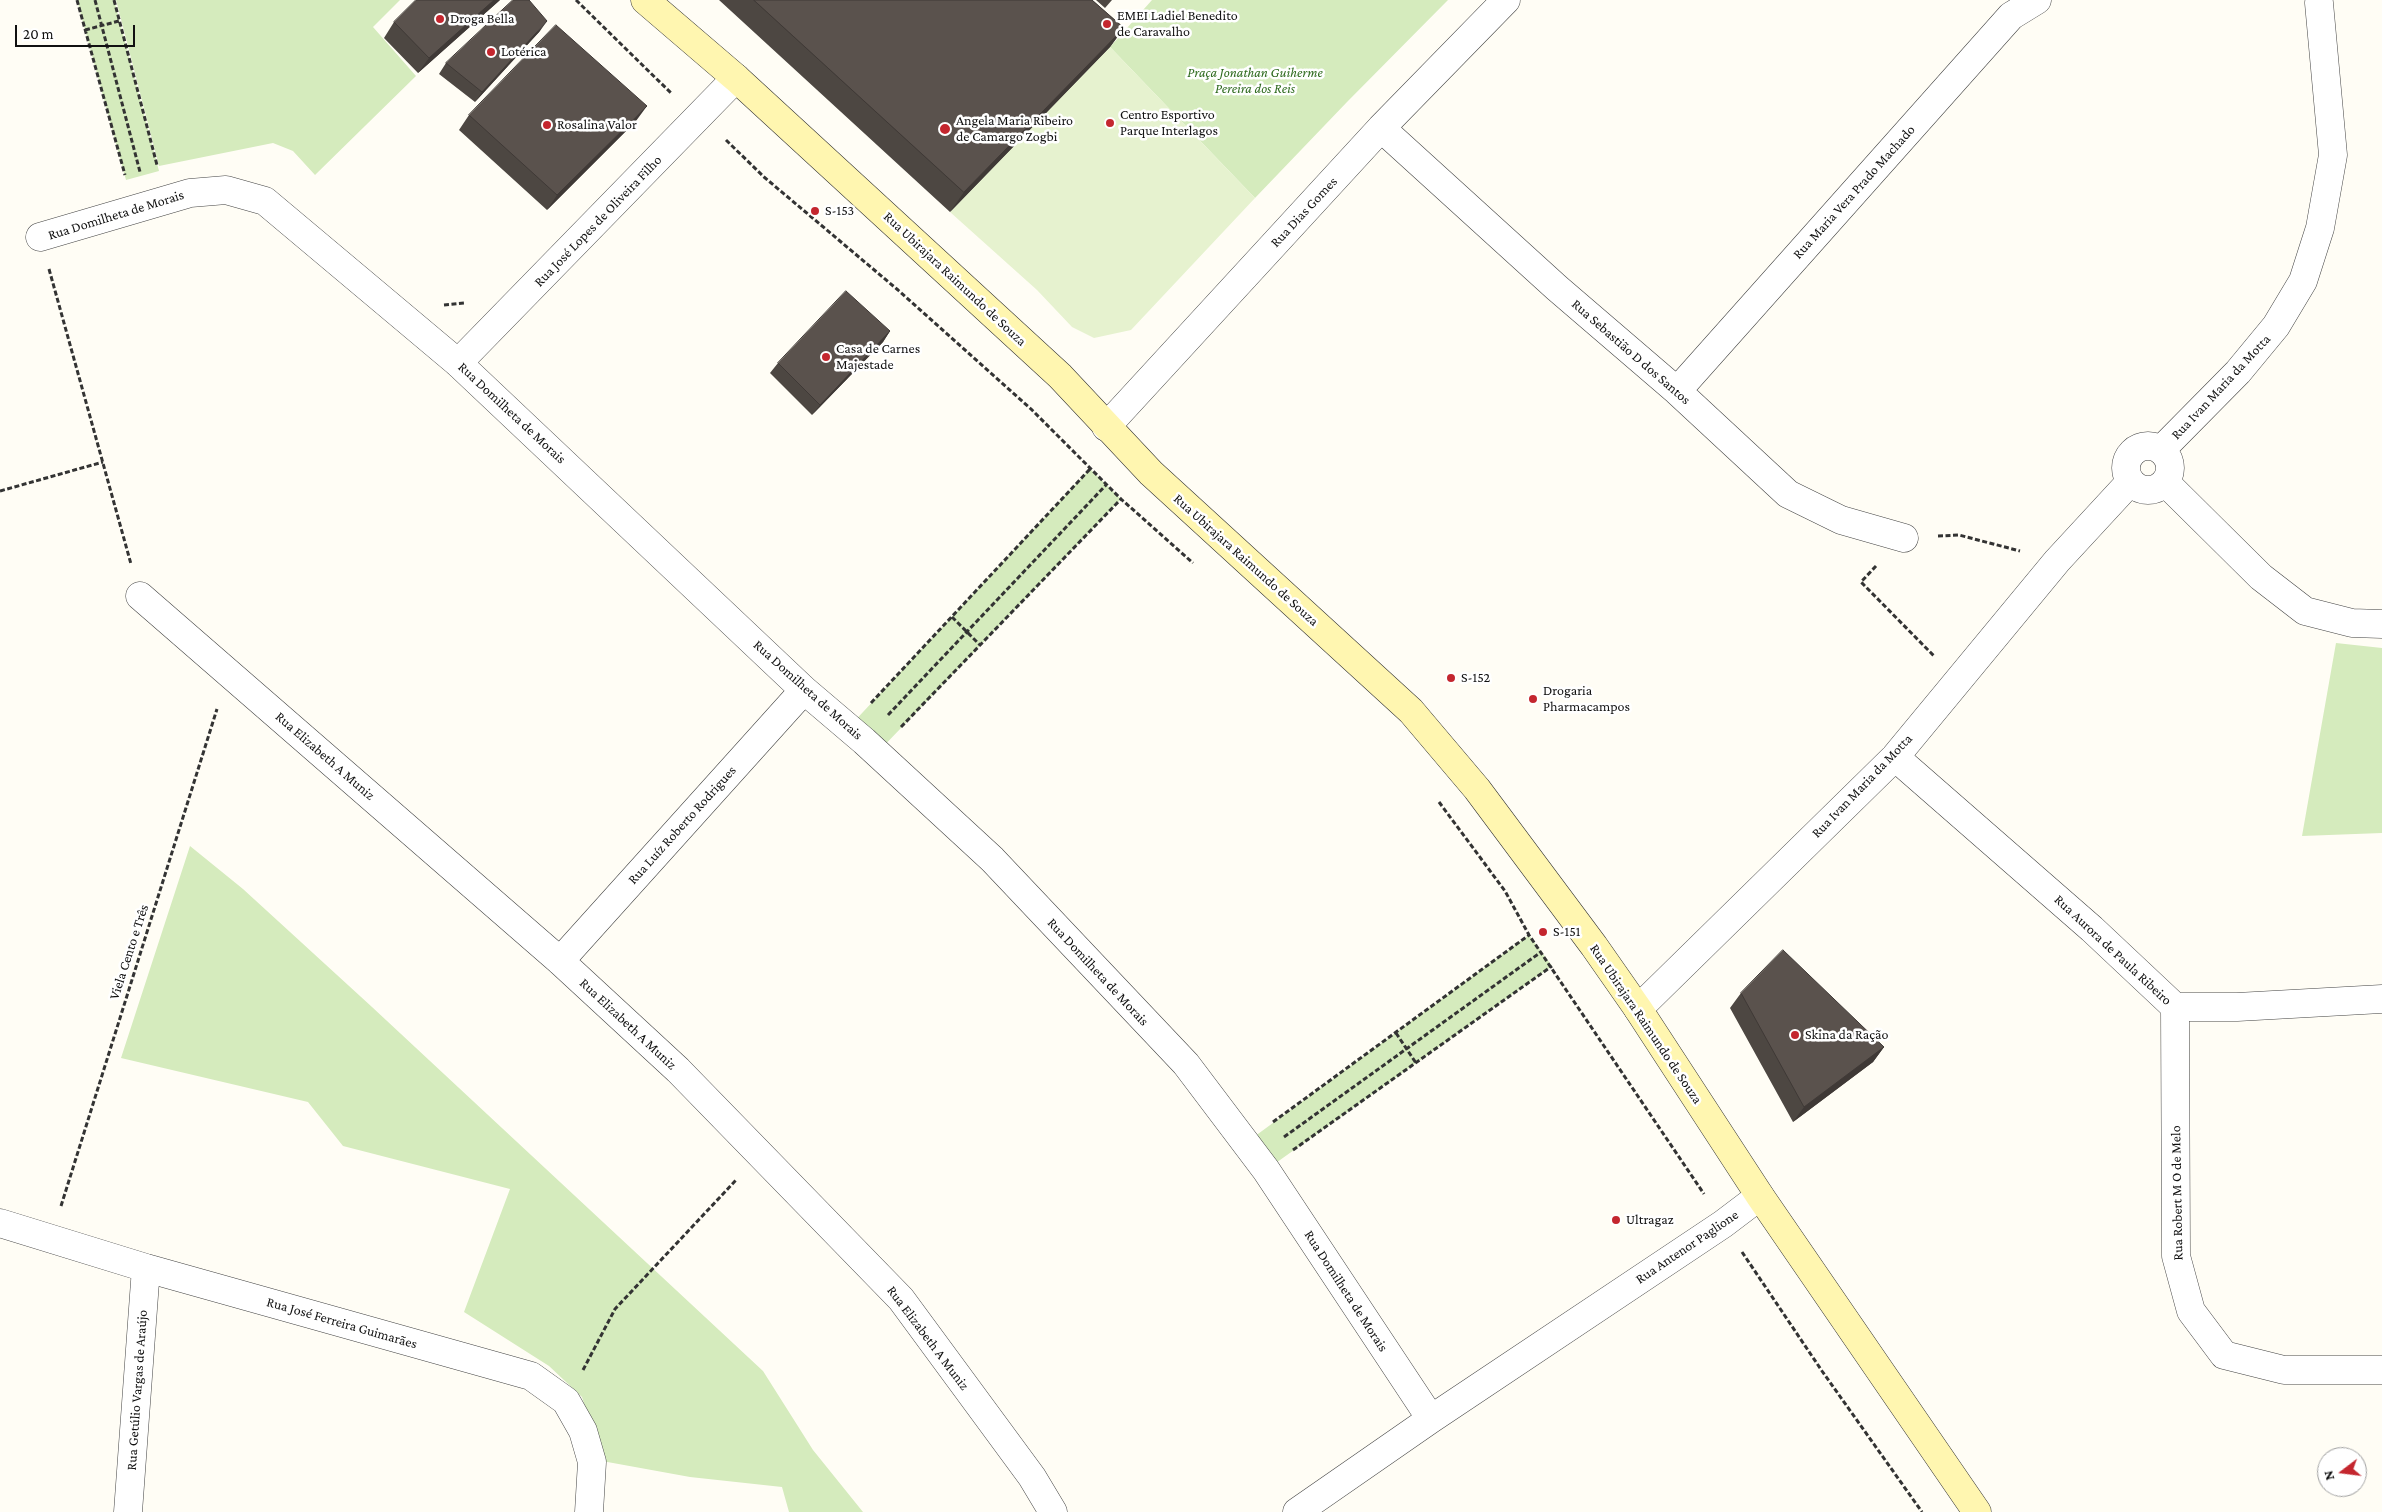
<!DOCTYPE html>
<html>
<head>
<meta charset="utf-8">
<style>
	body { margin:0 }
	#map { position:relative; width:2382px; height:1512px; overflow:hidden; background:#fffdf5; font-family:"Crimson Pro",serif }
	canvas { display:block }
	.north { position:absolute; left:2317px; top:1447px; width:50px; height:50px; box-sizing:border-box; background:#fff; border:1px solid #a0a0a0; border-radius:50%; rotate:255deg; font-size:14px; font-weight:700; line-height:20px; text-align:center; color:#111 }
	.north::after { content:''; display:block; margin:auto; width:18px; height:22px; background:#c4262e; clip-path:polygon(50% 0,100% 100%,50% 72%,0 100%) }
	.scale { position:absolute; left:15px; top:25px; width:120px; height:22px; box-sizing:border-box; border:2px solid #111; border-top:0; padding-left:6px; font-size:15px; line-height:18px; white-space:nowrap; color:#111; -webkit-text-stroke:4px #fff; paint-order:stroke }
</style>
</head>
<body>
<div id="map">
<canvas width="2382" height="1512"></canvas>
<div class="north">N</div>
<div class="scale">20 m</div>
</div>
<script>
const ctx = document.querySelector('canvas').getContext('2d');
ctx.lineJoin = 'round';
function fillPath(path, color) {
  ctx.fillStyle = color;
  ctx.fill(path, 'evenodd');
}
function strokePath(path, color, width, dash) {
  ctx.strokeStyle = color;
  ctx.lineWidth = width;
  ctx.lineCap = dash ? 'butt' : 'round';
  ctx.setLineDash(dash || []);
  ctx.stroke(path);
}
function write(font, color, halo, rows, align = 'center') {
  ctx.font = font + ' "Crimson Pro",serif';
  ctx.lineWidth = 5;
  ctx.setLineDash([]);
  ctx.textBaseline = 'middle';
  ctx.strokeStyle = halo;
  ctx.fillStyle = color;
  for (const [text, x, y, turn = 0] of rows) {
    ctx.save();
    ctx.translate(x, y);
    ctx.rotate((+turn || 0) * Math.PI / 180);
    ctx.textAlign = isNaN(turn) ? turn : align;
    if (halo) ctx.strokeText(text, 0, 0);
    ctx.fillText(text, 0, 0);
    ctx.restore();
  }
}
const green = new Path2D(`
	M77,0H114L159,171L126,180Z
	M116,0H400L373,27L416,76L315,175L293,151L273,143L159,166Z
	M1152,0H1448L1347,102L1255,198L1110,47Z
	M1090,469L1121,499L877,753L849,727Z
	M2336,643L2382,648V833L2302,836Z
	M190,846L243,889L372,1007L763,1371L813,1450L863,1512H789L782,1487L690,1477L602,1461L582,1397L549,1366L464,1312L510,1189L343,1146L308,1102L121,1058Z
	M1529,935L1552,966L1266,1170L1247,1142Z`);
const pitch = new Path2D(`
	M1110,47L1255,198L1131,330L1094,338L1072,327L1037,290L950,212Z`);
const path = new Path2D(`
	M77,0L125,175
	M95,0L140,172
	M114,0L157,165
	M576,0L671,93
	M85,30L119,21
	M726,140L764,177L898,290L1031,409L1121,499L1193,563
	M49,269L131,564
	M444,305L465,303
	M0,491L103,462
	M1938,536L1959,535L2020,551
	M1876,566L1861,582L1934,656
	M952,617L980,645
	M871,703L1090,469
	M888,715L1106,485
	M901,727L1121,499
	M1439,802L1505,891L1529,935L1704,1194
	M1396,1033L1416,1063
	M1273,1122L1529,935
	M1284,1137L1541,952
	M1293,1150L1552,966
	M61,1206L217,709
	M1742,1252L1822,1371L1922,1512
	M583,1370L615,1309L737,1179`);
const street = new Path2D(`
	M1381,128L1557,288L1677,391L1788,494L1841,520L1904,538
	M40,237L190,193L226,190L265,201L458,363L804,690L864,741L992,859L1186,1064L1266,1170L1431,1419
	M458,363L736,78
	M1677,391L2011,16L2037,0
	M1106,427L1381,128L1506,0
	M2126 468a22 22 0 1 1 44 0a22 22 0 1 1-44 0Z
	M2161,450L2238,372L2276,326L2303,281L2320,228L2333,155L2319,3
	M2165,482L2261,577L2305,611L2352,623L2382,624
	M140,596L560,961L678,1070L901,1299L1032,1477L1053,1512
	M1895,757L2092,929L2175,1007H2237L2382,999
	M560,961L804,690
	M2175,1007L2176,1256L2191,1311L2224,1355L2284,1370H2382
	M1638,1009L1895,757L2057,561L2130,482
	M0,1223L146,1268L531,1376L566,1401L583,1431L592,1462L589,1512
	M128,1512L146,1268
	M1297,1512L1431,1419L1723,1224L1760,1196`);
const secondary = new Path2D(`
	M645,0L736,78L1060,376L1151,473L1411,711L1477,789L1594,946L1638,1009L1760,1196L1977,1512`);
const wall = new Path2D(`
	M500,0L418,73L384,38L394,22Z
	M719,0H1092L1124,28L1110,47L950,212Z
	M1096,0H1112L1105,8Z
	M540,31L475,102L439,74L446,63Z
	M469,115L636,121L547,210L459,130Z
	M890,331L883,342L812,415L770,373L778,363Z
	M1741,993L1884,1047L1873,1062L1793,1122L1730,1008Z`);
const shadedWall = new Path2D(`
	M494,0H500L418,73L429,58Z
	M547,21L540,31L475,102L482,92Z
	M1124,28L1110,47L950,212L964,192Z
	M647,106L636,121L547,210L557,195Z
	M890,331L883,342L812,415L820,405Z
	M1884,1047L1873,1062L1793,1122L1804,1107Z`);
const building = new Path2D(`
	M416,0H494L429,58L394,22Z
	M513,0H529L547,21L482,92L446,63Z
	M754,0H1092L1124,28L964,192Z
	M556,25L647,106L557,195L469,115Z
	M846,291L890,331L820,405L778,363Z
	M1783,950L1884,1047L1804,1107L1741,993Z`);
const markers = [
	[440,19,5,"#c4262e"],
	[1107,24,5,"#c4262e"],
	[491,52,5,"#c4262e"],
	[1110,123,5,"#c4262e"],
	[547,125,5,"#c4262e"],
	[945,129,6,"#c4262e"],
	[815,211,5,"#c4262e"],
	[826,357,5,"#c4262e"],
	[1451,678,5,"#c4262e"],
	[1533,699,5,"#c4262e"],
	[1543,932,5,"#c4262e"],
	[1795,1035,5,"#c4262e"],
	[1616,1220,5,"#c4262e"]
];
const poiNames = [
	["EMEI Ladiel Benedito",1117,16],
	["de Caravalho",1117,32],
	["Droga Bella",450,19],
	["Lotérica",501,52],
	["Centro Esportivo",1120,115],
	["Parque Interlagos",1120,131],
	["Angela Maria Ribeiro",956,121],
	["de Camargo Zogbi",956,137],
	["Rosalina Valor",557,125],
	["S-153",825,211],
	["Casa de Carnes",836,349],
	["Majestade",836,365],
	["S-152",1461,678],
	["Drogaria",1543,691],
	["Pharmacampos",1543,707],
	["S-151",1553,932],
	["Skina da Ração",1805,1035],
	["Ultragaz",1626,1220]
];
const parkNames = [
	["Praça Jonathan Guiherme",1255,73],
	["Pereira dos Reis",1255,89]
];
const streetNames = [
	["Rua Maria Vera Prado Machado",1854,192,-48],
	["Rua Dias Gomes",1304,212,-47],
	["Rua Domilheta de Morais",116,215,-17],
	["Rua José Lopes de Oliveira Filho",598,221,-46],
	["Rua Ubirajara Raimundo de Souza",955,279,43],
	["Rua Sebastião D dos Santos",1631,352,41],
	["Rua Ivan Maria da Motta",2221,387,-47],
	["Rua Domilheta de Morais",512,413,43],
	["Rua Ubirajara Raimundo de Souza",1246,560,42],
	["Rua Domilheta de Morais",808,690,42],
	["Rua Elizabeth A Muniz",325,756,41],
	["Rua Ivan Maria da Motta",1862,786,-46],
	["Rua Luíz Roberto Rodrigues",682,825,-48],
	["Rua Aurora de Paula Ribeiro",2113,950,43],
	["Viela Cento e Três",129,952,-72],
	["Rua Domilheta de Morais",1098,972,47],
	["Rua Elizabeth A Muniz",628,1024,43],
	["Rua Ubirajara Raimundo de Souza",1646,1024,56],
	["Rua Robert M O de Melo",2177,1193,-91],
	["Rua Antenor Paglione",1687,1247,-34],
	["Rua Domilheta de Morais",1346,1291,57],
	["Rua José Ferreira Guimarães",342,1323,16],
	["Rua Elizabeth A Muniz",928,1338,53],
	["Rua Getúlio Vargas de Araújo",137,1390,-86]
];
fillPath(green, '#d5ebbd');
fillPath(pitch, '#e6f2cf');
strokePath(street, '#444', 29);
strokePath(secondary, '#333', 29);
strokePath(path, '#333', 3, [5, 2.5]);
strokePath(street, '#fff', 28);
strokePath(secondary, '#fff6b0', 28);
fillPath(wall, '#4d4742');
fillPath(shadedWall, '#3f3936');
fillPath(building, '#5a524d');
strokePath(building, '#3f3936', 1);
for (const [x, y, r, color] of markers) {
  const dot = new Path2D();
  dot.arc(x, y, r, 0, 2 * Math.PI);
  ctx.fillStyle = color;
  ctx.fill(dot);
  strokePath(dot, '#fff', 2);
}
write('14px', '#111', '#fff', poiNames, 'left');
write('italic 14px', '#2f6b1f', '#fff', parkNames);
write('14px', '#111', '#fff', streetNames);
</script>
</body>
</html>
